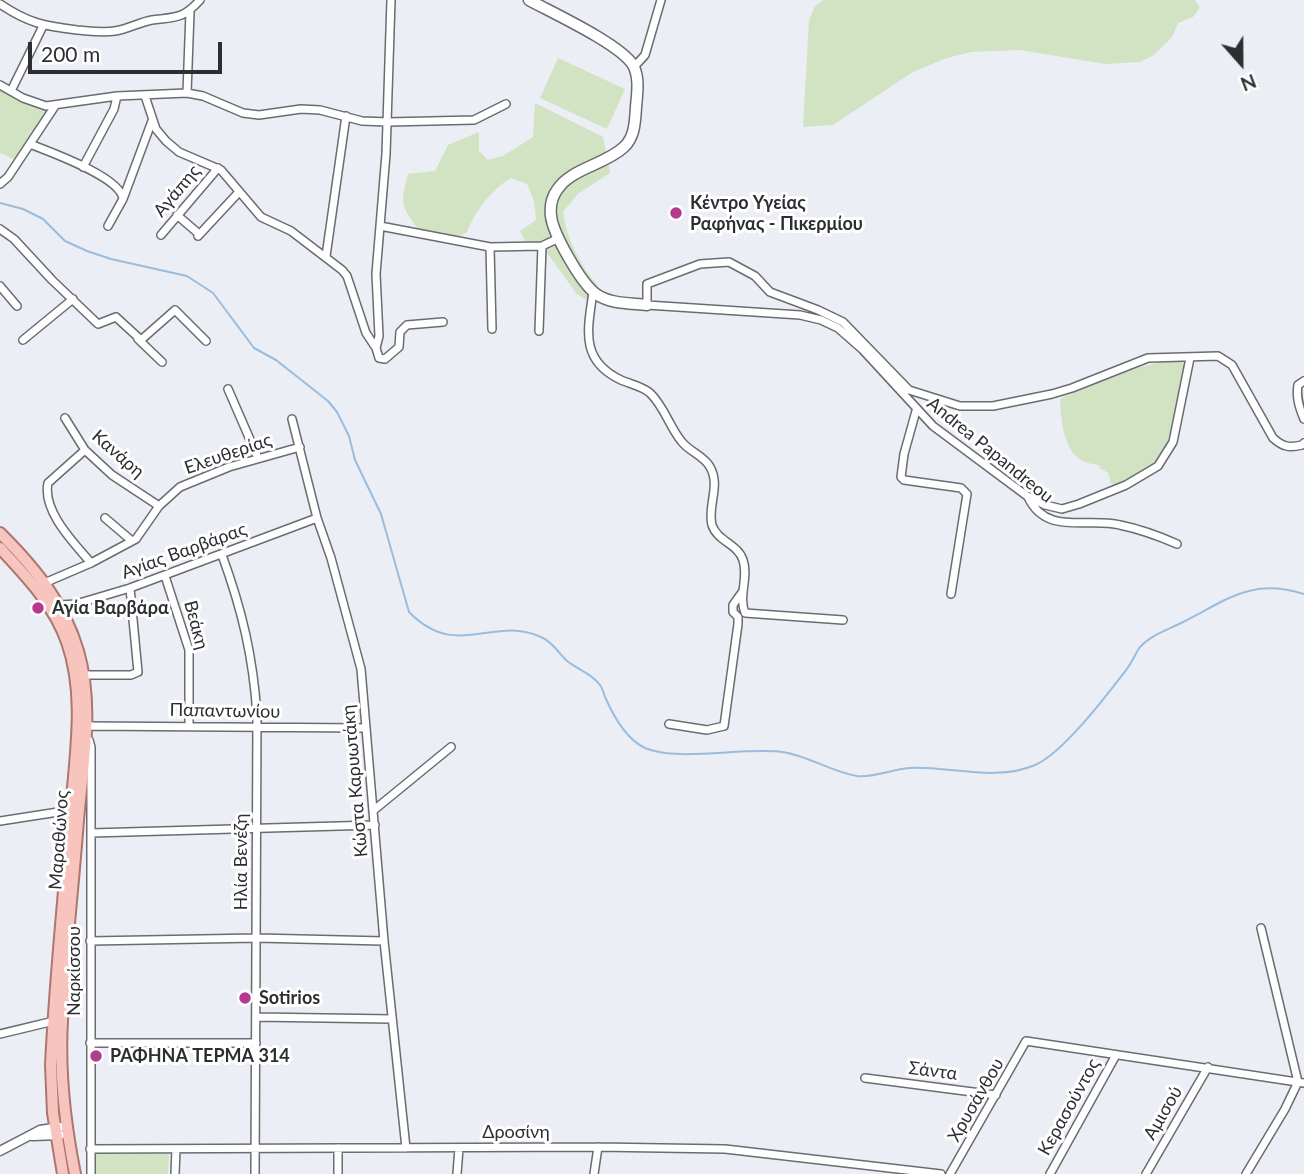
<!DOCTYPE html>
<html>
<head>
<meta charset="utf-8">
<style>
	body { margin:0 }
	#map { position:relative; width:1304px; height:1174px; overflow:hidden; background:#ebeef5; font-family:Lato,sans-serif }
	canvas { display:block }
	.north { position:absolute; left:1206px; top:28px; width:70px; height:70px; -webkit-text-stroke:5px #fff; paint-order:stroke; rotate:159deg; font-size:19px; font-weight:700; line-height:28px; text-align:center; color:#2d2e31 }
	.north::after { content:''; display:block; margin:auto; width:24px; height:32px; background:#2d2e31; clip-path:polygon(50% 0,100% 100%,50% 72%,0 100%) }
	.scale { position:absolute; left:28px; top:42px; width:194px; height:32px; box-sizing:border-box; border:4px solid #2d2e31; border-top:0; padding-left:9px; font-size:21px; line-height:24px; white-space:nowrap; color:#2d2e31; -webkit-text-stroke:5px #fff; paint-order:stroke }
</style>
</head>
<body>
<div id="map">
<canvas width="1304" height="1174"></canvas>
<div class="north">N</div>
<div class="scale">200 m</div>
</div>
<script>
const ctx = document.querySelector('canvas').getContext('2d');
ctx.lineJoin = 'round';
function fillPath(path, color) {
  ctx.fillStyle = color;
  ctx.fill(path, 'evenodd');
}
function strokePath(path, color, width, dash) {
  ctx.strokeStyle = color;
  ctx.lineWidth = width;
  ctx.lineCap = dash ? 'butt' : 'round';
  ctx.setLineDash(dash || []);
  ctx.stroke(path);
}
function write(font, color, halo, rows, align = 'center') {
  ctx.font = font + ' Lato,sans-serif';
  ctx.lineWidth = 6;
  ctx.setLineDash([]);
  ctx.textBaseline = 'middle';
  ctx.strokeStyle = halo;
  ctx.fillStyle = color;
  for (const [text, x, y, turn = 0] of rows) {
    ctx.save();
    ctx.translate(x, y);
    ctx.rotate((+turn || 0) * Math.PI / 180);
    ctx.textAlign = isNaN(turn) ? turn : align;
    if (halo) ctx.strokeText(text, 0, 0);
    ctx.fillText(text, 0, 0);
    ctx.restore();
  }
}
const green = new Path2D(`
	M823,0H1195L1200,7L1193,17L1178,23L1172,37L1154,55L1140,62L1105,64L1020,50L971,52L947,58L913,72L833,125L803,127L809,20L815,6Z
	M558,58L625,89L607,129L540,98Z
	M0,88L51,108L15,160L0,153Z
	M535,103L603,137L610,173L578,194L563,212C567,240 580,265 598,286L589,302L576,293L542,246H528L520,231L536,220L534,201L527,184L511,178C492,189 475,211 467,232L454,239L422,234C402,207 399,207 408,174L435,171L448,145L479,132V151L488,160L503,156L533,137Z
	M1174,361L1186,363L1171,440L1156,465L1116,486L1111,483L1108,473L1100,468L1099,465C1092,464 1084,463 1078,458C1063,446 1061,418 1060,400L1064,396C1101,384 1135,363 1174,361Z
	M96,1153L169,1154L168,1174H96Z`);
const stream = new Path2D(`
	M0,203L23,209L43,219L65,241L87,251L111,259L187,276L213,293L254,348L276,360L328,401L337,412L349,436L355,460L381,514L409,612C458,662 494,613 543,638C553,643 558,652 566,660C576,669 592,673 600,685C603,689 604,695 606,699C614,717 626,739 645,748C677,762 744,747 782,752C807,755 831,772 857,776C875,778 892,769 909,768C950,766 996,782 1035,765C1063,753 1107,695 1126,670C1132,663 1135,654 1140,647C1151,635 1167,630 1181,623C1226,601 1250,577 1304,594`);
const minor = new Path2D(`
	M391,0L386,154L376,274L379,336L376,348L379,358L385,359L399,347L400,332L407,325L443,322
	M0,4C28,23 44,26 77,30C90,31 102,33 115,31C128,29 140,22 152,20C176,17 183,19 200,0
	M634,67L645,55L661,0
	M0,85L23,98L46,106L117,96L187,93L203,96L243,113L259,115L301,109L320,110L362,121L388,122L474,120L506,104
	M11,91L43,26
	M187,93L190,12
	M145,96L156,129L166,141L179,152L221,170L261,217L291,231L342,270L347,276L366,333L376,348
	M30,144C50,152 121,177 123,199
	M83,167L114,109L117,96
	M0,184L8,177L55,106
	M177,215L199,234
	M108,226L123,199L152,121
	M380,226L490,247L542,246L559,238
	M0,229L14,239L52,280L98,324L116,317L141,340L175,310L206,341
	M161,235L218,168
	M198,236L239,192
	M490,247L492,329
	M326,256L346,116
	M0,286L17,306
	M593,292C588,329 579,360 621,380C630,384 642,386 650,393C664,406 670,428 682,442C690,452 704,456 710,467C721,486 707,506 712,525C717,541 738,544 743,560C749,577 738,596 745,613L843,620
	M539,331L542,246
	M138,339L162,362
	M23,340L73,299
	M1190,358L1173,442L1158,466L1126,485L1079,504L1062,509L1045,505L1027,496L933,426L862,349L838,328L821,320L800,315L647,305V284L700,264L729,262L755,276L770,292L818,310L843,322L909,390L960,406H993L1052,394L1072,388L1148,358L1218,356L1232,365L1273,438C1283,447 1289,448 1302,445L1304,443
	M1304,381L1298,385C1296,397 1299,407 1304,419
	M228,389L258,458
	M916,411L904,454L901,477L904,480L961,488L967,494L951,594
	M65,418L85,450L112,475L159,506
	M292,419L317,518L331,558L361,669L384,941L406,1148
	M85,450L48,483C42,511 74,543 91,563
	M1028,497C1046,536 1087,517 1120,525C1139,529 1159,536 1177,544
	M105,518L132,541
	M222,555C242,610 253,656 257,715L255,1174
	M165,576L189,650V726
	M42,584L91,563L136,539L159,506L180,487L229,467L300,447
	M60,605L76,604L130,588L317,518
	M84,675H131L138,672L130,588
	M669,724L707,730L724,726L738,624V617L733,612V605L743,591
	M86,729L85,726L365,728
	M89,740L91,747V1174
	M374,810L451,747
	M0,821L71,810
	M91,833L375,825
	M90,941L257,938L384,941
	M256,1017L392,1019
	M0,1034L54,1021
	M90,1043H256
	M865,1078L996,1095
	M338,1148V1174
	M90,1149L598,1147L725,1149L941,1174
	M175,1174L176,1149
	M457,1174L459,1148
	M594,1174L598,1147
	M950,1174L1026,1041L1304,1083
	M1050,1174L1116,1055
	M1146,1174L1208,1067
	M1246,1174L1285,1109L1298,1082L1261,928`);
const tertiary = new Path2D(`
	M32,1136L60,1135
	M0,1151L40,1130L60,1127`);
const secondary = new Path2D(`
	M529,0C553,13 620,44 633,65C640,78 637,94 636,107C635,121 635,137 624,147C605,165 571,168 557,190C552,197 550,207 551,216C553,234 581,283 596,294C610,304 630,303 647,305`);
const primary = new Path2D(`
	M0,533C35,568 64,603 78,651C94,705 83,765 78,820C73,887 65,954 62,1021C59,1072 65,1124 75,1174
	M0,548C26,576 54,605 67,642C86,696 75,755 71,811C64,895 55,980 51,1065L53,1113L63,1174`);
const markers = [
	[676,213,7,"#b43a8d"],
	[38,608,7,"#b43a8d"],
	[245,998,7,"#b43a8d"],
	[96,1056,7,"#b43a8d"]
];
const streetNames = [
	["Αγάπης",177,191,-50],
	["Andrea Papandreou",990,450,39],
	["Κανάρη",118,454,41],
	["Ελευθερίας",228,454,-19],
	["Αγίας Βαρβάρας",184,551,-20],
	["Βεάκη",196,625,75],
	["Παπαντωνίου",225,711,1],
	["Κώστα Καρυωτάκη",355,781,-95],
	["Μαραθώνος",59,840,-86],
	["Ηλία Βενέζη",241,862,-90],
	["Ναρκίσσου",74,971,-90],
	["Σάντα",933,1071,7],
	["Χρυσάνθου",976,1100,-60],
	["Κερασούντος",1069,1107,-61],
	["Αμισού",1163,1113,-60],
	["Δροσίνη",516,1132]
];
const poiNames = [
	["Κέντρο Υγείας",690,203],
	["Ραφήνας - Πικερμίου",690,224],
	["Αγία Βαρβάρα",52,608],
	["Sotirios",259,998],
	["ΡΑΦΗΝΑ ΤΕΡΜΑ 314",110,1056]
];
fillPath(green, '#d1e3c2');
strokePath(stream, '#9abcdd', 2);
strokePath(minor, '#6a6c72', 10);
strokePath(tertiary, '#6a6c72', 11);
strokePath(secondary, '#6a6c72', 13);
strokePath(primary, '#ad776f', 14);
strokePath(minor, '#fff', 7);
strokePath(tertiary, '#fff', 8);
strokePath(secondary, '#fff', 10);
strokePath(primary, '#f7c5bd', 10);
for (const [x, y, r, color] of markers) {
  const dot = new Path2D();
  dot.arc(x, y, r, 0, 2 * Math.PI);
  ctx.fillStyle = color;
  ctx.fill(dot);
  strokePath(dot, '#fff', 2.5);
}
write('18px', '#2d2e31', '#fff', streetNames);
write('bold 18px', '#2d2e31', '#fff', poiNames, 'left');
</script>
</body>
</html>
